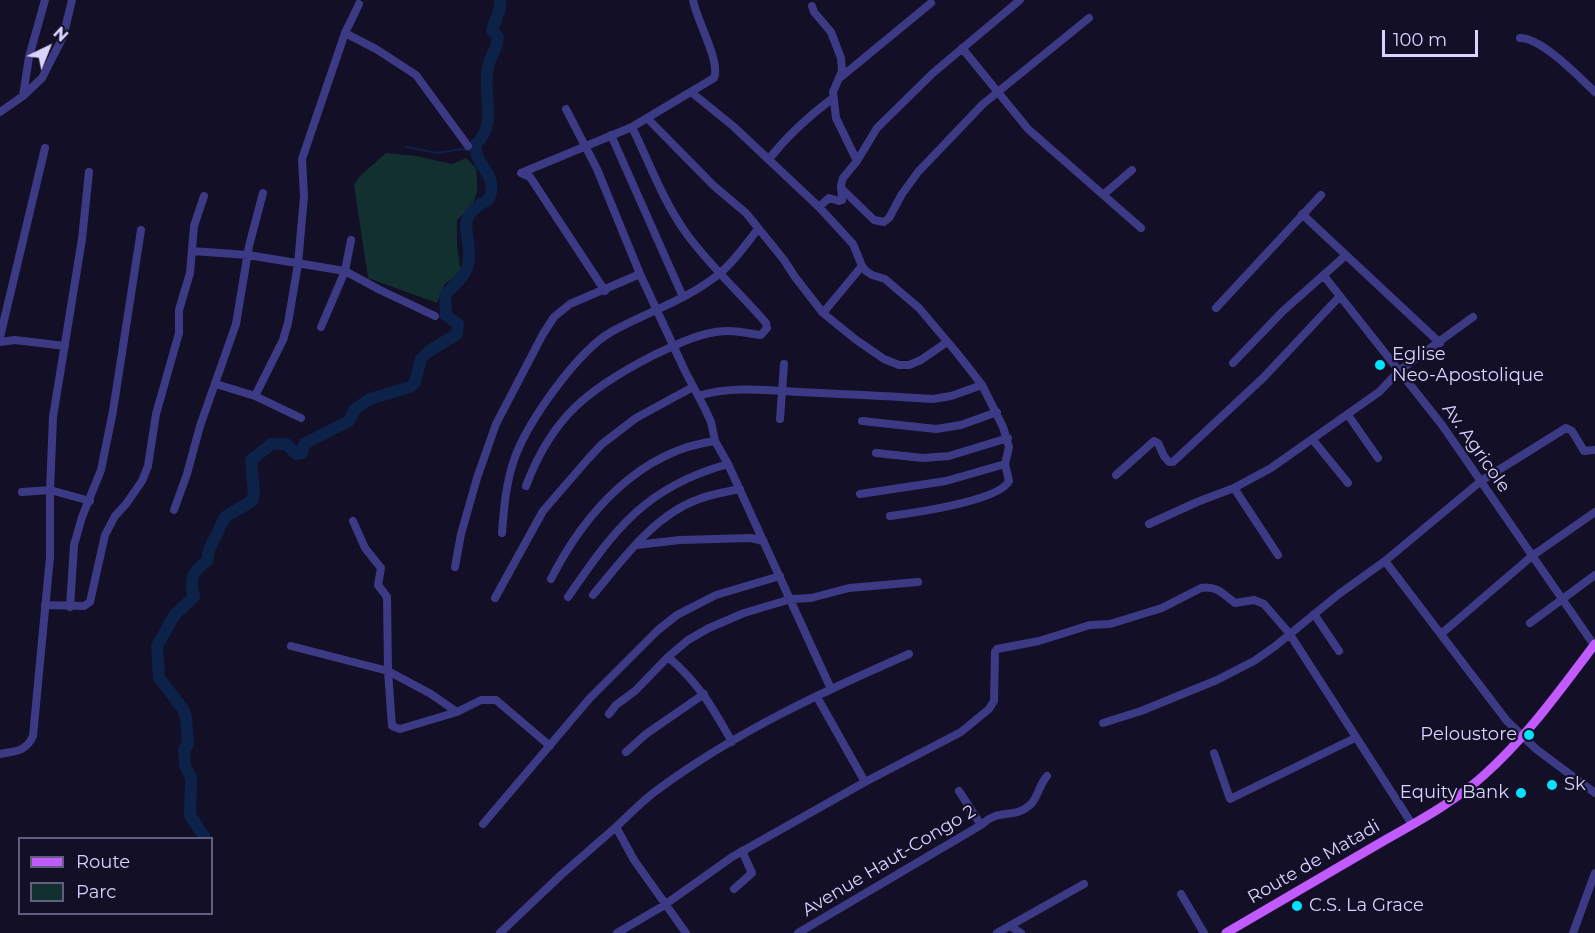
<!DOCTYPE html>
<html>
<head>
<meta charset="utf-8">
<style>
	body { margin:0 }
	#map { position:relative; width:1595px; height:933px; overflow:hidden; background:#130f26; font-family:Montserrat,sans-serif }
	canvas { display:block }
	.legend { position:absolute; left:18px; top:837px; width:195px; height:78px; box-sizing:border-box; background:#130f26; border:2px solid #625e7d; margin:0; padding:8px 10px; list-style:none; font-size:18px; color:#d9d4ff }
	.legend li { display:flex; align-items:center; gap:12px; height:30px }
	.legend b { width:30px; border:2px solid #625e7d }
	.north { position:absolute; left:18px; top:18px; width:60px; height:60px; -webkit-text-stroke:4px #130f26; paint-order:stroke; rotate:43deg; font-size:16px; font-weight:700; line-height:24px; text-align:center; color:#d9d4ff }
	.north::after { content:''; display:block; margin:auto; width:21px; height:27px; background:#d9d4ff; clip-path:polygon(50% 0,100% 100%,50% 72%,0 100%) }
	.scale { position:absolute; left:1382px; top:30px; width:96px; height:27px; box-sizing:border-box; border:3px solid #d9d4ff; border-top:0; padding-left:8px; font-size:18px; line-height:21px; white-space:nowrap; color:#d9d4ff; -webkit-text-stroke:4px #130f26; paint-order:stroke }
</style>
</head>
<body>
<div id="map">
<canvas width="1595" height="933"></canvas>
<ul class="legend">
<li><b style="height:8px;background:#c25bff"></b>Route</li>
<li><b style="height:16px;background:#12302f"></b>Parc</li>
</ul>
<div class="north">N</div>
<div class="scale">100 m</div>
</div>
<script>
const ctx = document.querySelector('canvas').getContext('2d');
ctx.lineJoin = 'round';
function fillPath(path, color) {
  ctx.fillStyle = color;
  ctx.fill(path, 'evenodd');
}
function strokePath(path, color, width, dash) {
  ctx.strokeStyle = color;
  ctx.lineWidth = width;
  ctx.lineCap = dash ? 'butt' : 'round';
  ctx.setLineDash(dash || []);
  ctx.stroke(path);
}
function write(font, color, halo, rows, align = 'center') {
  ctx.font = font + ' Montserrat,sans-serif';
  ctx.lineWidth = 4.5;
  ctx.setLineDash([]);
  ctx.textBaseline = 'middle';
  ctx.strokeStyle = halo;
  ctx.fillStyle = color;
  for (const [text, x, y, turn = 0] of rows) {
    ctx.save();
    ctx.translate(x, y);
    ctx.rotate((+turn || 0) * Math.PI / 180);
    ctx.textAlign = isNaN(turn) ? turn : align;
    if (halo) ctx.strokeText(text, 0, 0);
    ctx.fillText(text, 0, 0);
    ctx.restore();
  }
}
const green = new Path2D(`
	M386,153L416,156L452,164L466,158L476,168C479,197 478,199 457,220V247L461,272L445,284L437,303L368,278L354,185L360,176Z`);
const stream = new Path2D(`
	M406,147L437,153L461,149L475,151`);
const river = new Path2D(`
	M205,838L190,815L191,778L185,765L184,749L188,744L186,718L183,709L159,678L157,646L175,614L194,597C189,580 192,572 207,561L209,550L225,517L252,501L254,493L251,460L272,444H286L296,454L302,453L304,444L349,421L355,409L370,399L410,387L415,382L421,359L429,351L457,334L458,324L446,315L445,295C453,286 465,277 468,265C475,234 449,220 489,199C500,173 473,167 476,144C500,121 480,91 489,63C492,53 497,50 498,37L492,30L500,9V0`);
const minor = new Path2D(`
	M812,6L814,12L831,32L841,58L842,71L833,92L836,118L857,161
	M345,33L376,49L416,75L468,146
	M1520,38C1542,38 1579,77 1595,92
	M962,48L1028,129L1141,228
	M841,77L931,3
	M691,92L733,126L819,207L853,244L862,266L866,271L872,275L885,279L919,308L957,353L982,385L1003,427L1009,447L1005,464L1009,481C999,501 913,513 890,516
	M23,96L29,57L45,0
	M566,109L597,169L640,274L685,371L705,409L711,422L715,441L728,464L831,689
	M0,112L23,96L42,78L63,37L72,0
	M648,119L714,186L746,213L784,260L795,277L823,313L855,339L884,359L899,365H909L921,360L947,342
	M611,135L683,297
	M769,159C787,136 809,116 833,98
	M841,188L874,220L884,222L889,218L902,194L918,172L983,104L1089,18
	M1103,195L1132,170
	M819,207L829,198L839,201L842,200L841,185L843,178L857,161L877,128L933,73L1020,0
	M1302,214L1440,343
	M192,251L248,255L345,271L380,290L435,316
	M1324,276L1442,425L1594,645
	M605,291L530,177L521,173L632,127L714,78C721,62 696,19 693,0
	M1216,308L1321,195
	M823,313L862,266
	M321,327L345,271L351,240
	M0,337L45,148
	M0,342L15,340L65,346
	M1233,363L1283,311L1345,256
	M216,384L255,396L301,418
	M255,396L283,340L288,323L298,264L304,196L302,159L345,33L359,4
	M698,396C730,386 766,390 799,392C844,394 888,396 933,399L951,396L982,385
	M1348,415L1378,458
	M780,419L784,364
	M862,421L936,429L961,425L997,412
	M1313,440L1348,483
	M876,453L923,458L949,456L1008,438
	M1116,475L1154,441L1158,443L1164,456L1169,462H1173L1264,377L1340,296
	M526,486C552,417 588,389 652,356C675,345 700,332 725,331C738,330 749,334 761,335L767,328L766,323C740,293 710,266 686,233C663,201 649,162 632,127
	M1234,488L1278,555
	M22,492L50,490L90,501
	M860,494L946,481L1005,464
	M174,510L187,474L200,426L236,324L249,246L263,193
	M353,521L365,548L381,568L378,585L387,597L388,671L392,726L400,729L457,712
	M1149,524L1197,502L1234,488L1271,468L1379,392L1400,370L1473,317
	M502,533C504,507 506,482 515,457C529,420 577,352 611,332C647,312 687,300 719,274C735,261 746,244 758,229
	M636,545L680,540L751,538L763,541
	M1385,561L1507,721L1536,749L1595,793
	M455,567L461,534L477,478L496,424L543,334L554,317L570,304L640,274
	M551,579C584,514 639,451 715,441
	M593,595C623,559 654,515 699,499C712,494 726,492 740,489
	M568,597C615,529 645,487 728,464
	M495,598L543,511L588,459L602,444L636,418L693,387
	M45,605L84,606L90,602L105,535L115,516L126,504L142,481L148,466L156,414L179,333V310L190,273L194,226L204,196
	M70,607L74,545L82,517L101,470L113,411L141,230
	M1314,614L1339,651
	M1530,623L1595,575
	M1441,634L1532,556L1595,512
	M291,646L388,671L431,694L457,712L481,700H496L550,746
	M668,657C698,682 713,708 732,742
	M817,697L865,782
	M609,714L616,705L635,691L668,657L688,640L709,628L744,613L791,599L811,598L849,588L918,582
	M1103,723L1141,711L1217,680L1254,661L1274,647L1339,594L1385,561L1481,481L1566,428L1572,431L1584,451L1595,450
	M626,752L646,734L704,694
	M1214,753L1230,799L1355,738
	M0,754C15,751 26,752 33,736L50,557V490L53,417L82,239L89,172
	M959,791L981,825
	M483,824L590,698L658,630L677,615L716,595L780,576
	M734,889L752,873L742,851
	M1181,894L1204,933
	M1010,926L1021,933
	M500,933L561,875L616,827
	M617,933L663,906L732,857L865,782L961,732L989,709L994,701L995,652L997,649L1039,641L1090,625L1110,624L1162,608L1201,588C1217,585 1224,595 1235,603L1254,600L1264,604L1289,633L1412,824
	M686,933L634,860L616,827C630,814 644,799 660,788C736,732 822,692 909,654
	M798,933L981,825C1000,807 1013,820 1030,805C1038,798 1039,785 1047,776
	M997,933L1084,884
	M1573,933L1595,873`);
const major = new Path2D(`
	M1226,933C1278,903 1329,873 1380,843C1415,823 1453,803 1483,776C1527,737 1560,690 1595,644`);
const markers = [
	[1380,365,6,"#00e5ff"],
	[1529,735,6,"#00e5ff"],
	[1552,785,6,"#00e5ff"],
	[1521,793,6,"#00e5ff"],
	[1297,906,6,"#00e5ff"]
];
const poiNames = [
	["Eglise",1392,355],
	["Neo-Apostolique",1392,376],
	["Peloustore",1517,735,"right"],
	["Sk",1564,785],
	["Equity Bank",1509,793,"right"],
	["C.S. La Grace",1309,906]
];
const streetNames = [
	["Av. Agricole",1476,448,55],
	["Avenue Haut-Congo 2",889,861,-31],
	["Route de Matadi",1314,862,-30]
];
fillPath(green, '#12302f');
strokePath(stream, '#0c2248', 2);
strokePath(river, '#0c2248', 12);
strokePath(minor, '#3d3a85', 8);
strokePath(major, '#c25bff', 9);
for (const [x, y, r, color] of markers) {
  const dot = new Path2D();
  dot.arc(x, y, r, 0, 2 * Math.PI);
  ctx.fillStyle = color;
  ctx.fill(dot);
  strokePath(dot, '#130f26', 2);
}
write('18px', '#d9d4ff', '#130f26', poiNames, 'left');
write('18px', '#d9d4ff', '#130f26', streetNames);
</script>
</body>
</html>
